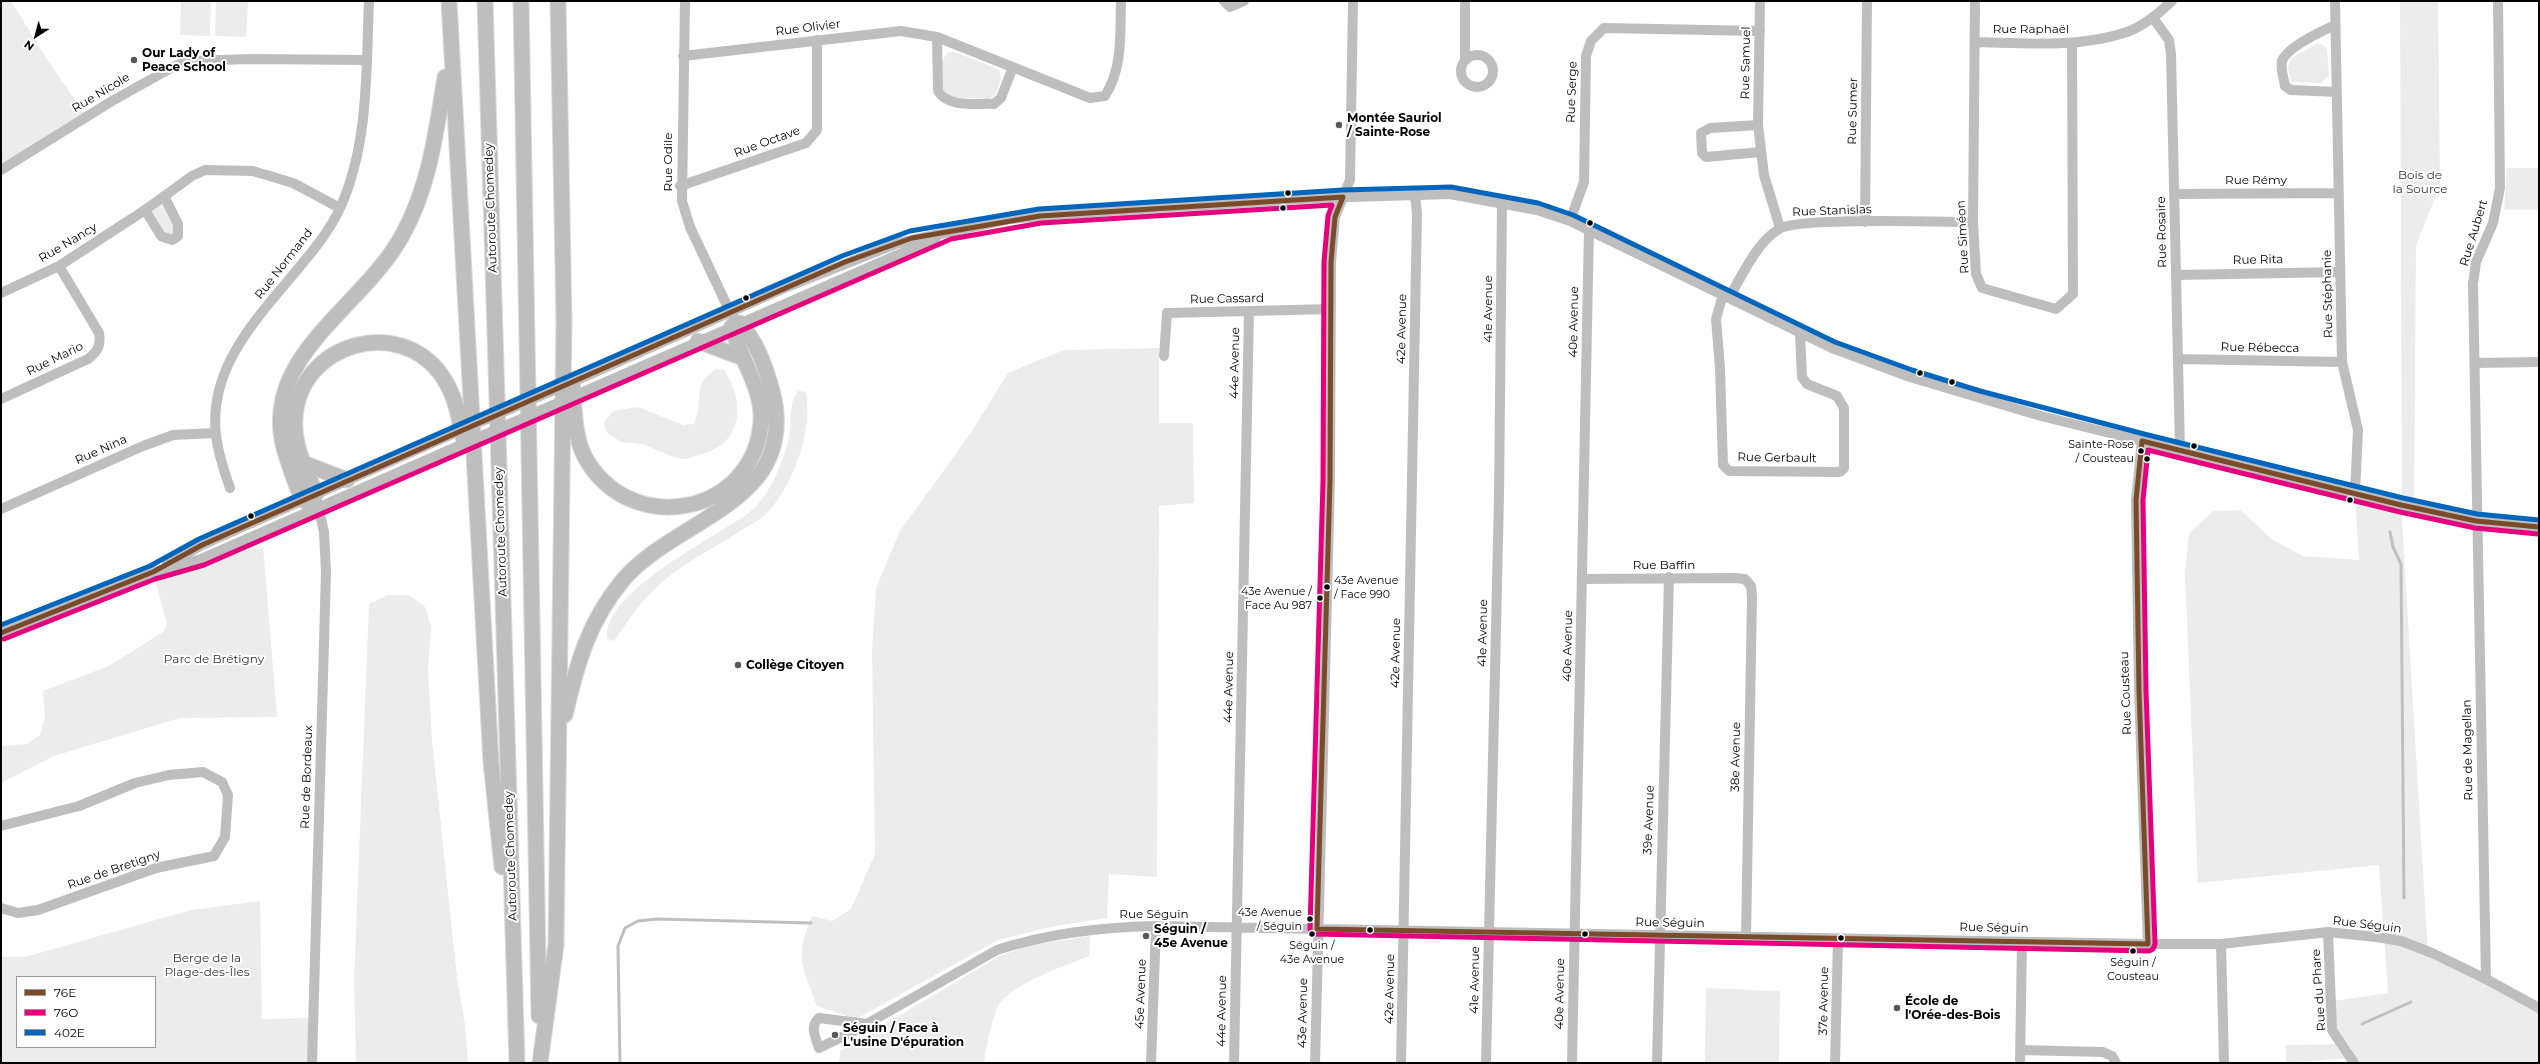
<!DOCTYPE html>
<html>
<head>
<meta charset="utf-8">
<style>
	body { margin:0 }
	#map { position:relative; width:2540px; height:1064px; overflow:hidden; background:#fff; font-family:Montserrat,sans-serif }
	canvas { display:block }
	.frame { position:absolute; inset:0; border:2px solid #000; pointer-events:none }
	.legend { position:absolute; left:16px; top:976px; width:140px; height:72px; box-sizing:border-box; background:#fff; border:1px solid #999; margin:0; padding:5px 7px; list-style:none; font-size:12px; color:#000 }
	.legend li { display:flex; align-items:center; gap:8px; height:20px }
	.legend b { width:20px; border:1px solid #999 }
	.north { position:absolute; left:16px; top:16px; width:40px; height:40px; -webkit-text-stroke:3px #fff; paint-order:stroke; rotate:216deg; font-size:11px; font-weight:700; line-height:16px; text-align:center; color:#000 }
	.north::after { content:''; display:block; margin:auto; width:14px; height:18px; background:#000; clip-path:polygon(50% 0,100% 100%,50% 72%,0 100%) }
</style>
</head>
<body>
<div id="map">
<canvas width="2540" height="1064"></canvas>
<div class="frame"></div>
<ul class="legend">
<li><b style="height:5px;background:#7a4b2a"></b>76E</li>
<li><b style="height:5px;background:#e5007d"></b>76O</li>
<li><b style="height:5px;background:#0065bd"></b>402E</li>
</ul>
<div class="north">N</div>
</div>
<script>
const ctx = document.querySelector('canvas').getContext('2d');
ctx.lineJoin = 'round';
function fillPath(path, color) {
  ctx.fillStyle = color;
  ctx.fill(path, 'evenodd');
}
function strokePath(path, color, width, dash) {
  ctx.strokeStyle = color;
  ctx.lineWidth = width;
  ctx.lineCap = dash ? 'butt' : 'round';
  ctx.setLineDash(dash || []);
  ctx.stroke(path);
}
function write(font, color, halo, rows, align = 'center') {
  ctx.font = font + ' Montserrat,sans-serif';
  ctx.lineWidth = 4;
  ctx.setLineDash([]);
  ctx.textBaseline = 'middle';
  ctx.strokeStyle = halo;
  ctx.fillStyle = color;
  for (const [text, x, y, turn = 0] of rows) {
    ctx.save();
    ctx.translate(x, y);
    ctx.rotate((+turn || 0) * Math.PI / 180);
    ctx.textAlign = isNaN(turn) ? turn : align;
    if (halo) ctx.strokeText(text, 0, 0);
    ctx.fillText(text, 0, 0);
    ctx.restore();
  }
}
const green = new Path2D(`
	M1,1H11L50,64L87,117L1,170Z
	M181,1H211L210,36L180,35Z
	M216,1H248L246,37L215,36Z
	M2400,1H2438L2440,186L2416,245L2414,507L2402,504Z
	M2316,44H2322L2327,49L2329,76L2321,83L2291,82L2288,68L2290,59Z
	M948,52H955L1000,70L1001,78L996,95L989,99L951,97L942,89V61Z
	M2507,168H2539V210H2504Z
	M164,196L178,236H161L145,210Z
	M1159,348V423H1193L1194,503L1159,506L1157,877L1109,874L1107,918L1055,926L998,940L856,1019L817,1006C802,965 794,958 812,916L832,921L851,909L875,854L872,650L876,588L900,531L970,434L1008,373L1064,350Z
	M716,369L724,370C745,401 744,443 702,454C696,455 687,460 681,459C660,455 646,440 623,443L607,433L604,422L613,411L638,407L683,425L694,424C705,400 690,385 716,369Z
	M798,391L806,392C813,431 793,487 765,515C759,521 749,525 742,530C719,545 693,558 671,575C645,595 632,615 614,641L607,639C601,592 717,537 750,512C770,496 783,462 789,437C792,421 788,404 798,391Z
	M2355,493L2401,505L2428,955L2539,1010V1063H2356L2355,1058L2286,1063V1045L2342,1044L2334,1027L2333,1001L2388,993L2379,865L2198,883L2185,572L2189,533L2213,511L2240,510L2273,540L2303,556L2359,560Z
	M263,546L277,717L180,718L54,756L1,783V746L27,744L40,735L45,717L43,691L109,666L163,632L167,624L153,572Z
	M388,595H409L425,607L431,627L428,669L432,740L457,978L465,1025L468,1063H356L354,980L369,604Z
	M260,901L262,1019L314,1018L312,1063H1V957H25L191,910ZM17,977H155V1047H17Z
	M1090,936L1089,956C1061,968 1026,978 1003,999C993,1009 986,1048 984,1063H839L840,1051L999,956L1032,945Z
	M1706,988L1780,991L1779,1063H1705Z`);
const stream = new Path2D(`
	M2390,532L2393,547L2401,564L2404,898
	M2362,1024L2411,1002
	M620,1063L618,946L625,928L638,921L657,919L811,923`);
const minor = new Path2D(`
	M685,1L682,201L690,227L730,312L734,317
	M1224,1L1230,7L1244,1
	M1760,1L1758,125L1764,175L1780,228
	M1975,1L1973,222L1976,274L1982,288L2056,309L2073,294L2072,43
	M2335,1L2342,362L2358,430L2355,493
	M2153,18L2169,40L2171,54L2180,450
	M2335,25C2322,31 2287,47 2282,61C2280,68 2284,79 2285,86L2291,90L2337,92
	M937,37L938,91C948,108 976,103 994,104L1001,98L1013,67
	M1975,42C2023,43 2081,48 2127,32C2144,26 2159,13 2172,1
	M1461 71a16 16 0 1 1 32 0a16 16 0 1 1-32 0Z
	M683,56L901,31L937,37L1090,98L1105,96C1123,68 1120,34 1121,1
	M1465,60V1
	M1758,125L1710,128L1701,133L1702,153L1706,157L1761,152
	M1,170L112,101L173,67L189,61L251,59L366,60
	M680,186L806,143L817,130V40
	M2174,194L2339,193
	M145,210L161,236L172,240L178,236V224L164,196
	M1570,221L1584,182L1586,56L1591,41L1604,28L1760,31
	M1865,222L1867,1
	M2176,275L2340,272
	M1,293L59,266L145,210L192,176L205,170L253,171L293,183L340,208
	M1723,294L1716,319L1720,368L1723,465L1729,471L1840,472L1844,468V408L1837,396L1807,384L1802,377L1800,333
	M1729,297C1743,275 1756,243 1779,229C1797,217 1942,222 1973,222
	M1164,356L1167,313L1331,309
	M2178,359L2342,362
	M2475,363L2539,362
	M591,374L787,287L898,243L1010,219L1063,214L1319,198L1450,194L1537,210L1570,221L1832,348L1910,377L2041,416L2401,505L2476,521L2539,527
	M592,388L936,238
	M1,399L88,359C98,351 101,346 99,333L59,266
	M2142,441L2136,500L2139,690L2148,944
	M230,488C224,471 218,453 216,435C208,368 257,318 297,270C313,251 331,229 341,206C369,142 366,70 369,1
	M1,509L143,446L173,435L215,433
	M167,564L202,545L448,436
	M1582,579L1735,578L1745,579L1751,586L1752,597L1746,937
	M1,633L153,572L201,559L449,450
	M1,826L79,806L135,783L169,775L203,772L222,782L228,795L225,837L214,856L156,868L38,910L18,913L1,908
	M2328,932L2332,1030L2354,1063
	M2221,944L2224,1063
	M2486,979L2473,284L2476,262L2493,223L2500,188L2498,1
	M867,1024L819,1018C809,1027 816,1038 819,1048L856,1030L997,950C1049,933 1101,927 1156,926L2148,944H2221L2328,932L2376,937L2401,941L2432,953L2486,979L2539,1008
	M2020,1050L2103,1052L2112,1056L2116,1063
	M312,1063L326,572L324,532L317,502
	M1151,1063L1156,926
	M1234,1063L1249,311
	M1315,1063L1330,481L1331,262L1335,217L1350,180L1353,1
	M1401,1063L1417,213L1415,196
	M1486,1063L1499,497L1502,203
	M1572,1063L1589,229
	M1657,1063L1669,577
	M1835,1063L1838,939
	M2020,1063L2022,942`);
const highway = new Path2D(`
	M449,1L491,762L502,867
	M485,1L517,1063
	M521,1L539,1016
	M698,341L743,358
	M572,382C575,409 573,441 589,464C638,538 754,512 761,422C763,387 739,359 732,326
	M303,463L347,480
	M316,494C306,470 293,445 295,418C299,344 399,314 442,376C457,397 459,421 465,445
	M317,508C313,505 307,503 304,500C298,494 291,470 288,461C250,360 362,311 403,234C430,185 436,131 445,77
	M565,715C577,664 588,622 623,580C678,516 798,504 773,394C767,371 756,340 740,323
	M540,1063L556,945L564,321L558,1`);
const minorBridge = new Path2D(`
	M448,436L591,374
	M449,450L592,388`);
const bus1 = new Path2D(`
	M1,633L153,572L202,545L845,262L912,238L1040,216L1343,197L1335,217L1331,262L1330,481L1317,929L2148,944L2139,690L2136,500L2142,441L2401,505L2476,521L2539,527`);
const bus2 = new Path2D(`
	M4,639L155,579L204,565L951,239L1041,223L1332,205L1328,216L1324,262L1323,481L1310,929L1312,934L2149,951L2153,949L2155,944L2146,690L2143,500L2148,450L2400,512L2475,528L2538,534`);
const bus3 = new Path2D(`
	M1,625L150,566L199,539L842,256L910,231L1039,209L1343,190L1451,187L1538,203L1573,215L1835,342L1912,370L1980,391L2144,434L2403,498L2477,514L2539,520`);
const markers = [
	[134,60,4,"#595959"],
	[1339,125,4,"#595959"],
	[1288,193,3.5,"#000"],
	[1283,208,3.5,"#000"],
	[1590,223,3.5,"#000"],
	[746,298,3.5,"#000"],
	[1920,373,3.5,"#000"],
	[1952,382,3.5,"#000"],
	[2194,446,3.5,"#000"],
	[2141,451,3.5,"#000"],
	[2147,459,3.5,"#000"],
	[2350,500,3.5,"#000"],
	[251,516,3.5,"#000"],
	[1327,587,3.5,"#000"],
	[1320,598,3.5,"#000"],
	[738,665,4,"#595959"],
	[1310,919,3.5,"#000"],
	[1370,930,3.5,"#000"],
	[1312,934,3.5,"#000"],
	[1585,934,3.5,"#000"],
	[1146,936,4,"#595959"],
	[1841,938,3.5,"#000"],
	[2133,951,3.5,"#000"],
	[1897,1008,4,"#595959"],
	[835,1035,4,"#595959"]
];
const busNames = [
	["Sainte-Rose",2134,445],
	["/ Cousteau",2134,459],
	["43e Avenue",1334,581,"left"],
	["/ Face 990",1334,595,"left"],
	["43e Avenue /",1312,592],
	["Face Au 987",1312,606],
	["43e Avenue",1302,913],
	["/ Séguin",1302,927],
	["Séguin /",1312,946,"center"],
	["43e Avenue",1312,960,"center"],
	["Séguin /",2133,963,"center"],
	["Cousteau",2133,977,"center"]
];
const streetNames = [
	["Rue Olivier",808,28,-7],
	["Rue Raphaël",2031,29],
	["Rue Samuel",1746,63,-89],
	["Rue Serge",1572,92,-88],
	["Rue Nicole",101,93,-31],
	["Rue Sumer",1853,111,-89],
	["Rue Octave",767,142,-20],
	["Rue Odile",668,162,-90],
	["Rue Rémy",2256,180],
	["Autoroute Chomedey",491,208,-92],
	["Rue Stanislas",1832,211,-2],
	["Rue Rosaire",2162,232,-91],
	["Rue Aubert",2474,233,-73],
	["Rue Siméon",1963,237,-93],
	["Rue Nancy",68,243,-31],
	["Rue Rita",2258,260,-1],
	["Rue Normand",284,264,-52],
	["Rue Stéphanie",2328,294,-91],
	["Rue Cassard",1227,299,-1],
	["41e Avenue",1488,309,-90],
	["40e Avenue",1574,322,-89],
	["42e Avenue",1402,329,-89],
	["Rue Rébecca",2260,348,1],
	["Rue Mario",55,359,-26],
	["44e Avenue",1235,363,-89],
	["Rue Nina",101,450,-24],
	["Rue Gerbault",1777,458,1],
	["Autoroute Chomedey",501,532,-92],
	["Rue Baffin",1664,565],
	["41e Avenue",1483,633,-89],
	["40e Avenue",1568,646,-89],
	["42e Avenue",1396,653,-89],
	["44e Avenue",1229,687,-89],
	["Rue Cousteau",2126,693,-92],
	["Rue de Magellan",2468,750,-91],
	["38e Avenue",1736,757,-89],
	["Rue de Bordeaux",307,777,-88],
	["39e Avenue",1649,820,-88],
	["Autoroute Chomedey",511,856,-92],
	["Rue de Bretigny",114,870,-19],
	["Rue Séguin",1154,914],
	["Rue Séguin",1670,923,1],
	["Rue Séguin",2367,925,7],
	["Rue Séguin",1994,928,1],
	["41e Avenue",1475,980,-89],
	["42e Avenue",1390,989,-89],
	["Rue du Phare",2319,990,-94],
	["45e Avenue",1141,994,-88],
	["40e Avenue",1560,994,-89],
	["37e Avenue",1824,1001,-89],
	["44e Avenue",1222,1011,-89],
	["43e Avenue",1303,1013,-89]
];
const poiNames = [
	["Our Lady of",142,53],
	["Peace School",142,67],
	["Montée Sauriol",1347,118],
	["/ Sainte-Rose",1347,132],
	["Collège Citoyen",746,665],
	["Séguin /",1154,929],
	["45e Avenue",1154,943],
	["École de",1905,1001],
	["l'Orée-des-Bois",1905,1015],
	["Séguin / Face à",843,1028],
	["L'usine D'épuration",843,1042]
];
const parkNames = [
	["Bois de",2420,175],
	["la Source",2420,189],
	["Parc de Brétigny",214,659],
	["Berge de la",207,958],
	["Plage-des-Îles",207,972]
];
fillPath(green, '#ececec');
strokePath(stream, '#bfbfbf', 3);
strokePath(highway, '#dbdbdb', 17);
strokePath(minor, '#bebebe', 10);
strokePath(highway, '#bebebe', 15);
strokePath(minorBridge, '#bebebe', 10);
strokePath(bus1, '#7a4b2a', 5);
strokePath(bus2, '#e5007d', 5);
strokePath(bus3, '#0065bd', 5);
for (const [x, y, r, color] of markers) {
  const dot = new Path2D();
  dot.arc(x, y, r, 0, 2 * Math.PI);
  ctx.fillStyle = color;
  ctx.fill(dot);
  strokePath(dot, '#fff', 1.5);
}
write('11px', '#000', '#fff', busNames, 'right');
write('12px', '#000', '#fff', streetNames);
write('bold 12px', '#000', '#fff', poiNames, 'left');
write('12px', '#333', '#fff', parkNames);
</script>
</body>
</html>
